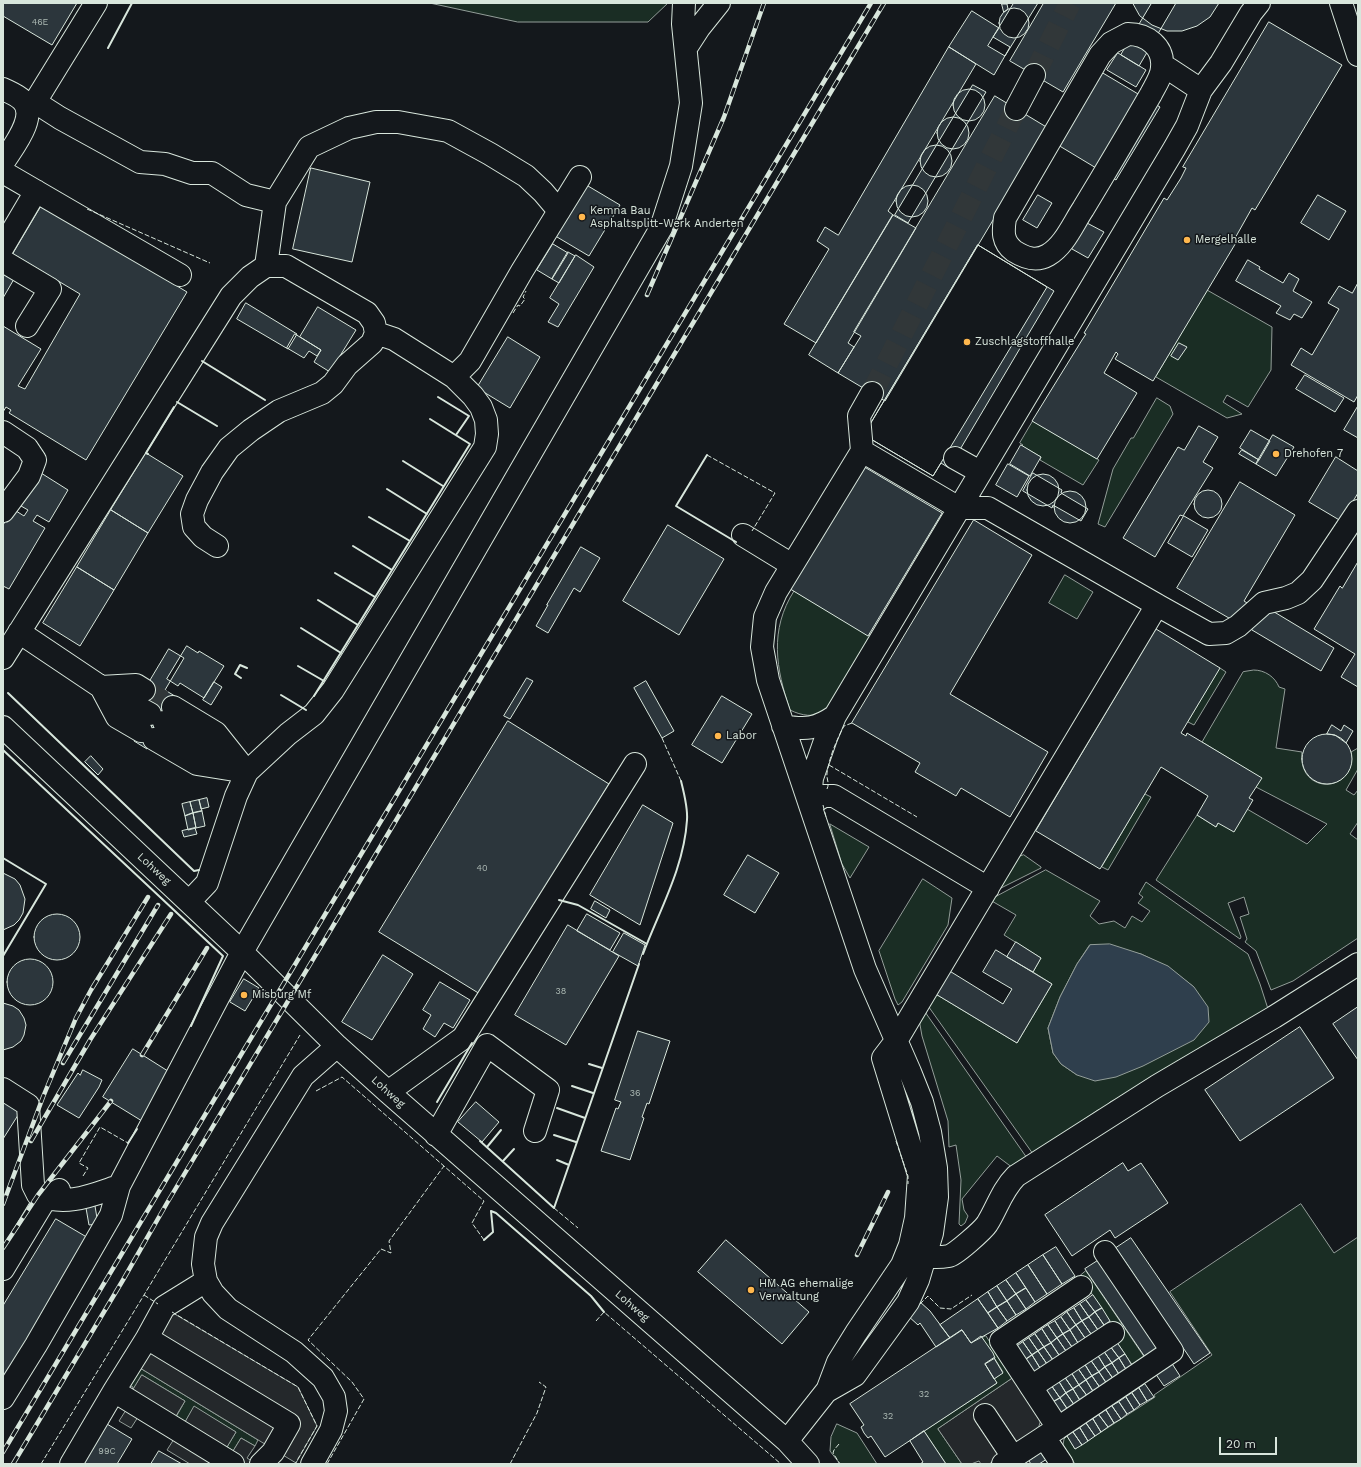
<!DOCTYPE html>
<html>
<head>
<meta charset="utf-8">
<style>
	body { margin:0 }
	#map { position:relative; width:1361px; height:1467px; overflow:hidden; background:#14181c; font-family:"Work Sans",sans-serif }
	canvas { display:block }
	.frame { position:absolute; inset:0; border:4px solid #d8e6dc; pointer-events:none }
	.scale { position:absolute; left:1219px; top:1437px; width:58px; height:18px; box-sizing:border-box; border:2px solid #d8e6dc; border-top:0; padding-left:5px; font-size:12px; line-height:14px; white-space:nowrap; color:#d8e6dc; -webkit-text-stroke:3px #14181c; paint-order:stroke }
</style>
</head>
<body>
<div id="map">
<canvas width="1361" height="1467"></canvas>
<div class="frame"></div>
<div class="scale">20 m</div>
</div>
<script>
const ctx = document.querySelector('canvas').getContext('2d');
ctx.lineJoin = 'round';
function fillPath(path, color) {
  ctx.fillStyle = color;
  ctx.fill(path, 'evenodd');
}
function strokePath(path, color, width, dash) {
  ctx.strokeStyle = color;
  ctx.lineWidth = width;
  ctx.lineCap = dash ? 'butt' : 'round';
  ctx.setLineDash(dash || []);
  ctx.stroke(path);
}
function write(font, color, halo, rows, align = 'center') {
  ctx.font = font + ' "Work Sans",sans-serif';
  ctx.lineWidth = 3;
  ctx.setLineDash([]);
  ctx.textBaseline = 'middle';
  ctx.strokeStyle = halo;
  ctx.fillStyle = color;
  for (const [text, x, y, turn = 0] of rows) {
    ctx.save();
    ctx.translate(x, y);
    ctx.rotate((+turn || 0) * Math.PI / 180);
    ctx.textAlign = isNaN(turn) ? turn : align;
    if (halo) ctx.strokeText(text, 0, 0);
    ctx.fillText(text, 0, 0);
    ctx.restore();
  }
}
const green = new Path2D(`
	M430,3H668L648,22H518Z
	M1207,290L1272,327L1271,370L1248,407L1227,395L1223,402L1242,414L1227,418L1156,377Z
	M1157,398L1170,406L1173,414L1105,527L1098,524L1113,469L1131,438H1133Z
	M1033,421L1099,460L1083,485L1040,460L1041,457L1022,446L1023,445L1020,443Z
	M1065,575L1093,592L1077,619L1049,603Z
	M794,591L868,635L869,634L872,636L826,713C813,717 802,716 790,710C776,669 769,630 794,591Z
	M1220,668L1226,672L1194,725L1188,722Z
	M1254,670C1265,670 1275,677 1279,687L1285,689L1276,748L1302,752C1297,795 1356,795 1351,752L1358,748V769L1346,790L1354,795L1358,790V822L1350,834L1358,840V938L1293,981L1271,990L1256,951L1245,942L1247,939L1240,917L1249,914L1244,897L1228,903L1241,937L1240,939L1156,880L1197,815L1216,827L1218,823L1247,809L1307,844L1327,824L1256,787L1261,778L1202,742L1243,672Z
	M1145,794L1151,797L1108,870L1102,867Z
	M830,824L869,847L850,878L842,864Z
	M1024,855L1041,867V868L993,892L1014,858Z
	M1046,870L1100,901L1090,916L1099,924L1114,921L1125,928L1132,916L1142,922L1150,911L1138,903L1143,897L1139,894L1146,882L1248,954L1260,984L1269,1012L1153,1081L1110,1102L1105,1108L1098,1110L1033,1154L926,1003L934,993L1017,1043L1052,984L1033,972L1041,958L1004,935L1016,915L990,900ZM1090,945L1141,954L1168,967L1194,987L1077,1075L1061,1064L1053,1053L1048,1028L1060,997L1077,964Z
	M923,879L952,898L948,925L902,1002L898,1005L895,999L879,951Z
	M923,1009L1027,1158L1013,1168L997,1156L962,1199L964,1210L968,1216L965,1223L961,1226L959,1224L961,1180L956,1145L949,1147L948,1121L922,1036L919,1019Z
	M1301,1204L1334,1253L1358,1237V1464H1075L1063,1445L1064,1439L1067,1436L1075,1449L1155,1397L1154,1395L1212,1355L1170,1292Z
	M1086,1271L1145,1358L1133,1366L1116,1341L1121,1338L1080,1276Z
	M986,1336L1013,1378L938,1429L962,1464H946L924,1431L997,1383L994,1379L1003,1372L982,1338Z
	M140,1368L258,1440L255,1446L241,1438L233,1451L227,1447L236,1432L194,1407L185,1422L176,1417L185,1401L142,1375L132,1392L133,1387L129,1385Z
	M837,1424L857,1433L877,1464H840L830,1451L831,1437Z`);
const parking = new Path2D(`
	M173,1313L298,1387L317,1426L296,1463L140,1368Z
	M142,1375L185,1401L176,1416L185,1422L194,1406L236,1432L227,1447L233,1451L241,1438L255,1446L247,1458L257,1464H190L167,1450L174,1439L138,1417L131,1428L119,1421L126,1410L122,1408Z
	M1013,1378L1041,1419L1037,1433L989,1464H981L979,1461L971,1464H962L938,1429Z`);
const water = new Path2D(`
	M1110,944L1141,954L1168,966L1194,987L1208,1007L1209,1022L1194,1040L1143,1066L1116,1077L1095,1081L1077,1075L1061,1064L1053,1053L1048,1028L1060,997L1077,964L1090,945Z`);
const building = new Path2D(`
	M3,3H77L52,45L3,16Z
	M1014,3H1038L1005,56L988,46Z
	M1044,3H1116L1063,92L1010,61Z
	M1133,3H1219L1210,17L1197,26L1182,31H1167L1152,25L1140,16Z
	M1152,3H1176L1139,66L1121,55Z
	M1002,4H1007L1008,9L1004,12Z
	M999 23a15 15 0 1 1 30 0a15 15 0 1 1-30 0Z
	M972,11L999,28L993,37L1010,47L994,75L949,47Z
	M1269,22L1342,65L1255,210L1252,208L1234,240L1237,241L1153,381L1115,359L1118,354L1116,352L1104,373L1137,393L1097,459L1032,421L1082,340L1086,334L1084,333L1164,198L1167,200L1181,178L1186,168L1183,167Z
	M949,47L976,64L893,203L888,211L893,215L816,343L784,324L829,249L817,241L825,227L838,235Z
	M1118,53L1146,70L1136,87L1107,70Z
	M1086,63L1160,107L1116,180L1043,136Z
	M973,85L986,92L908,223L895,215Z
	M953 105a16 16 0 1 1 32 0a16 16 0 1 1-32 0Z
	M995,96L1048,128L885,401L838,373L861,336L854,332Z
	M937 133a16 16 0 1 1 32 0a16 16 0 1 1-32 0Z
	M920 161a16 16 0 1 1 32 0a16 16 0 1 1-32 0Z
	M311,168L370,182L352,262L293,249Z
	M583,183L620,205L589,256L552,234Z
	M896 201a16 16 0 1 1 32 0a16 16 0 1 1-32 0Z
	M1038,195L1052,203L1037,228L1023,220Z
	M1318,195L1346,211L1329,240L1301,223Z
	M42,205L187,292L86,460L9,413L11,410L6,407L3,412V326L41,349L18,386L25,389L80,294L13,254Z
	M893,215L916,228L848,343L854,347L838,373L809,355Z
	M1087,223L1104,232L1088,258L1072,249Z
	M553,244L568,253L552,279L537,270Z
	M978,245L1047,287L933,476L864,435Z
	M978,245L1054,291L949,468L941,463L933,476L864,435Z
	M568,252L575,256L559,283L552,279Z
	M576,255L594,267L558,327L548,322L559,304L550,298Z
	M1248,260L1260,267L1259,269L1283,283L1289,273L1299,279L1293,291L1312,302L1302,318L1294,314L1290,320L1276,313L1281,306L1236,281Z
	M3,273L14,279L3,298Z
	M1358,283V395L1354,402L1291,365L1301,348L1312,355L1339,309L1328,303L1339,286L1352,293Z
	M246,303L297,334L288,349L237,319Z
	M318,307L356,330L330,372L314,362L321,350L300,337Z
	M295,334L321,350L317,356L309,351L304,358L287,348Z
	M508,337L540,357L510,408L477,388Z
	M1179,343L1187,347L1178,360L1171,356Z
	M1305,375L1344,398L1335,412L1296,389Z
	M1358,406V438L1344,430Z
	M1199,426L1218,437L1203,462L1213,468L1183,516L1180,515L1155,557L1123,538L1178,447L1184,450Z
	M1251,430L1270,441L1259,460L1240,448Z
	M1273,435L1294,447L1276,476L1256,464Z
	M1021,445L1041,457L1030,476L1010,464Z
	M1242,450L1259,460L1256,464L1239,454Z
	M146,453L183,476L148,533L111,510Z
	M1336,457L1358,471V493L1341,521L1309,502Z
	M851,459L942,513L868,636L777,581Z
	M1008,464L1029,476L1017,497L996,485Z
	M41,473L68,490L49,522L37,515L33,521L45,528L9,589L3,586V525L13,509L24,516L28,510L21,506Z
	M1033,473L1062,490L1061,493L1088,509L1081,521L1053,505L1052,508L1023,491Z
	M1027 490a16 16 0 1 1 32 0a16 16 0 1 1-32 0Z
	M1240,482L1295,515L1244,601L1252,606L1241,625L1177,588Z
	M1194 504a14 14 0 1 1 28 0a14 14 0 1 1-28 0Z
	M1054 507a16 16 0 1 1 32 0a16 16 0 1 1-32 0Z
	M111,510L148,533L114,590L77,567Z
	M1184,516L1208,530L1192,557L1168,543Z
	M974,520L1032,555L950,694L1048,752L1010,817L961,788L956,796L915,772L920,763L852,723Z
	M668,525L724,559L679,635L623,601Z
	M581,547L600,558L580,592L574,588L548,633L536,626L548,605H547Z
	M1358,562V687L1341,677L1355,654L1314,629L1340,586L1342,588Z
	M77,567L114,590L80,646L43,623Z
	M1266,607L1334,648L1321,671L1252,630Z
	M1156,629L1220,668L1181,733L1186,736L1187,733L1262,778L1249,798L1253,800L1234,832L1218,823L1216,827L1197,815L1208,796L1161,767L1100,869L1036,831Z
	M187,646L198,653L199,651L224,666L204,698L180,683L178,686L167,679Z
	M169,649L184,658L165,690L178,698L147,749L134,741L153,710L138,701Z
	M527,678L533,681L510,719L504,716Z
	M646,681L674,731L662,738L634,688Z
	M214,682L222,687L211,705L203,700Z
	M722,696L752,714L722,763L692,745Z
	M508,721L609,784L480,994L379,932Z
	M1332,725L1341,731L1344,725L1353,731L1346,743L1335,735L1327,734Z
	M1302 759a25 25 0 1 1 50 0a25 25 0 1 1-50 0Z
	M91,756L103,769L98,775L85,762Z
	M207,798L209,807L201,809L199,800Z
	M199,800L202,811L193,813L190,802Z
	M190,802L193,813L185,816L182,804Z
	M643,805L673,823L640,925L590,895Z
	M202,811L205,826L196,828L193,813Z
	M193,813L196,828L188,830L185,816Z
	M195,828L197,834L184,837L182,831Z
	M748,855L779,873L755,913L724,895Z
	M3,873L15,879L20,885L25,899L23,913L19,920L14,925L3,930Z
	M595,901L610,910L606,918L591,909Z
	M34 937a23 23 0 1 1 46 0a23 23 0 1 1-46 0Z
	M587,914L620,933L610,950L577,931Z
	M568,925L619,956L566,1045L515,1015Z
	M624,933L645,945L638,966L613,952Z
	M1016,942L1041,958L1033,972L1007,957Z
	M996,950L1052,984L1017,1043L934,993L948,970L1003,1004L1012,989L983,972Z
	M383,955L413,974L372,1040L342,1022Z
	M7 982a23 23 0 1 1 46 0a23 23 0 1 1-46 0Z
	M244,979L259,988L245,1011L230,1002Z
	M440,982L470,1000L453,1028L444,1023L435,1037L423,1029L431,1015L423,1010Z
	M3,1003L13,1006L19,1010L24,1018L26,1025L24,1035L21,1041L13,1047L3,1050Z
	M1358,1007V1060L1333,1024Z
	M1300,1027L1334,1078L1240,1141L1205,1090Z
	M638,1031L670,1041L649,1104L647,1103L642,1117L644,1118L630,1160L601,1151L616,1108L618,1109L621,1102L615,1100Z
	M133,1049L171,1073L142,1121L103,1097Z
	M83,1070L102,1080L99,1087L79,1118L57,1105L78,1073L80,1075Z
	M3,1102L20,1112L3,1139Z
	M476,1102L499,1122L482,1142L458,1122Z
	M1123,1163L1128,1171L1141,1163L1168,1203L1115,1238L1110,1230L1072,1256L1045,1215Z
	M95,1206L98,1224L89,1225L86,1208Z
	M56,1219L90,1239L3,1382V1306Z
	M1131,1238L1210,1353L1194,1364L1116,1248Z
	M726,1240L809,1312L782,1344L698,1272Z
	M1056,1247L1075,1276L1062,1284L1043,1255Z
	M1043,1255L1062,1284L1047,1294L1028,1265Z
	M1099,1260L1161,1351L1147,1360L1085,1269Z
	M1028,1265L1047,1294L1035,1302L1016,1273Z
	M1016,1273L1026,1288L1016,1294L1006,1280Z
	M1006,1280L1016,1294L1007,1301L997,1286Z
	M997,1286L1007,1301L997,1307L988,1292Z
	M1026,1288L1035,1302L1026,1309L1016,1294Z
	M988,1292L997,1307L988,1313L978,1299Z
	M1016,1294L1026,1309L1016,1315L1007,1301Z
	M1093,1295L1102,1308L1095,1312L1086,1300Z
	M978,1299L998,1328L971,1343L962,1330L950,1338L940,1325Z
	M1086,1300L1095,1312L1089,1317L1080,1304Z
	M919,1301L930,1311L950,1338L936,1347L920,1323L918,1325L907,1315Z
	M1007,1301L1016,1315L1007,1321L997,1307Z
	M1080,1304L1089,1317L1082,1321L1074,1308Z
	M997,1307L1007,1321L998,1328L988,1313Z
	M1074,1308L1082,1321L1076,1325L1067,1312Z
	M1102,1308L1110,1321L1104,1325L1095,1312Z
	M1067,1312L1076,1325L1070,1330L1061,1317Z
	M1095,1312L1104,1325L1098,1330L1089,1317Z
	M1061,1317L1070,1330L1063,1334L1055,1321Z
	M1089,1317L1098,1330L1091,1334L1082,1321Z
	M1055,1321L1063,1334L1057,1338L1048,1325Z
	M1082,1321L1091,1334L1085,1338L1076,1325Z
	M1048,1325L1057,1338L1051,1343L1042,1329Z
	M1076,1325L1085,1338L1078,1343L1070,1330Z
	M1042,1329L1051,1343L1044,1347L1035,1334Z
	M962,1330L971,1343L981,1336L993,1353L995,1358L985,1364L997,1383L885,1457L871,1436L868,1438L864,1433L861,1427L864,1425L850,1404Z
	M1070,1330L1078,1343L1072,1347L1063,1334Z
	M1035,1334L1044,1347L1038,1351L1029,1338Z
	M1063,1334L1072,1347L1066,1351L1057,1338Z
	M1029,1338L1038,1351L1032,1355L1023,1342Z
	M1057,1338L1066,1351L1059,1355L1051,1343Z
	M1116,1341L1125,1354L1119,1358L1110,1346Z
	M1023,1342L1032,1355L1025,1360L1016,1347Z
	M1051,1343L1059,1355L1053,1360L1044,1347Z
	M1110,1346L1119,1358L1112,1363L1103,1350Z
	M1044,1347L1053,1360L1047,1364L1038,1351Z
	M1103,1350L1112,1363L1105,1367L1097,1354Z
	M1038,1351L1047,1364L1040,1368L1032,1355Z
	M1097,1354L1105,1367L1099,1372L1090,1359Z
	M1125,1354L1133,1367L1127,1371L1119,1358Z
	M1032,1355L1040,1368L1034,1373L1025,1360Z
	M994,1358L1003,1373L994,1379L985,1364Z
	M1119,1358L1127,1371L1120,1376L1112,1363Z
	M1090,1359L1099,1372L1092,1376L1084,1363Z
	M1171,1362L1180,1376L1164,1386L1155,1373Z
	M1084,1363L1092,1376L1086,1380L1077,1367Z
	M1112,1363L1120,1376L1114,1380L1105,1367Z
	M1077,1367L1086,1380L1079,1385L1071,1372Z
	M1105,1367L1114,1380L1107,1384L1099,1372Z
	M1071,1372L1079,1385L1073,1389L1064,1376Z
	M1099,1372L1107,1384L1101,1389L1092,1376Z
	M1064,1376L1073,1389L1066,1393L1058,1380Z
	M1092,1376L1101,1389L1094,1393L1086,1380Z
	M1058,1380L1066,1393L1060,1398L1051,1385Z
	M1086,1380L1094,1393L1088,1397L1079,1385Z
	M1145,1384L1154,1397L1147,1401L1139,1388Z
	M1051,1385L1060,1398L1053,1402L1045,1389Z
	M1079,1385L1088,1397L1081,1402L1073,1389Z
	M1139,1388L1147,1401L1140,1405L1132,1393Z
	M1073,1389L1081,1402L1075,1406L1066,1393Z
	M1066,1393L1075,1406L1068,1410L1060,1398Z
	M1132,1393L1140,1405L1134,1410L1126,1397Z
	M1126,1397L1134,1410L1127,1414L1119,1402Z
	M1060,1398L1068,1410L1062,1415L1053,1402Z
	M1119,1402L1127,1414L1121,1419L1112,1406Z
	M1112,1406L1121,1419L1114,1423L1106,1410Z
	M1106,1410L1114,1423L1108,1427L1099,1415Z
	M1099,1415L1108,1427L1101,1432L1093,1419Z
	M1093,1419L1101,1432L1095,1436L1086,1423Z
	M1086,1423L1095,1436L1088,1441L1080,1428Z
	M107,1424L132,1439L117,1464H82Z
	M1080,1428L1088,1441L1082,1445L1073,1432Z
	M924,1431L946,1464H920L923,1462L910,1441Z
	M1073,1432L1082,1445L1075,1449L1067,1436Z
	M159,1451L182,1464H151Z
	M1042,1452L1047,1459L1039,1464H1031L1029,1461Z`);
const minorTunnel = new Path2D(`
	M1034,75L1070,3
	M872,393L1016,109
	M144,690L173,707`);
const minor = new Path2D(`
	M1341,3L1358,55
	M1128,34C1147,34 1164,47 1162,67C1162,76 1155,86 1151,94C1129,132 1106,171 1083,209C1073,224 1064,246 1048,255C1036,262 1025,258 1014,251C1002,242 1003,231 1005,218L1100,55L1111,43Z
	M686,48L699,28L719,3
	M1162,68L1169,69L1201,90L1221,63L1251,13L1259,3
	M3,89C9,92 17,95 22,100C39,116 12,148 3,163
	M35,102L60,118L140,162L165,164L192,173H212L246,195L275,202L266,266
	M26,105L35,102L96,3
	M1016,109L1034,75
	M3,172L180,275
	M275,202L309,147L349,128L376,122H398L448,131L490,154L526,176L543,192L559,211
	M3,247L36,191
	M3,261L50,289L27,326
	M454,377L470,361L522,271L580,177
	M3,432L27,448L35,460L29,476L3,511
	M955,458L980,472
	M743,535L792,565
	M1157,605L1209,634L1226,633L1238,626L1264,603L1286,598L1298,593L1312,580L1358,511
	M19,632L101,687L117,717L141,731
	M3,658L231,296L250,277L266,266H286L367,313L374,323L376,333L372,343L347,365L333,384L322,393L279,411L251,430L229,448L212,472L197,500L192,514L194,527L203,537L217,546
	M144,690L136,685L101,687L150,714
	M835,716L1174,149L1187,126L1201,90
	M164,722L247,772L216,733L173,707
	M783,726C806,730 816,729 835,716L826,738L812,778L810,800
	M3,727L242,952L337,1046L388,1092L787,1441L808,1464
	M154,739L197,764L247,772L236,796L207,883L189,902
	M247,772L288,734L314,714L333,690L485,447L487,434L486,420L481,407L473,396L454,377L394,339L376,333
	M810,804L824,796H834L988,888
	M3,1089L28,1105L33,1185L38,1195C66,1207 92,1195 119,1186
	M388,1092L463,1038L635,764
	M436,1135L487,1045L548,1090L535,1131
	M912,1253C924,1257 937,1258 949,1256C955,1255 983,1230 987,1224C997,1208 1002,1190 1016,1176L1157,1086L1274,1017L1358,964
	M3,1269L46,1198L59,1190
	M206,1281L164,1307L147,1338L289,1424L273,1452L261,1464
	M147,1338L114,1391L233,1464
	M1031,1387L1113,1333
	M827,1391L838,1362L856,1333L902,1265L910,1245L916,1218L919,1175L883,1058L896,1041L921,999L1157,605L988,508H959L862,451
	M827,1391L855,1375L908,1302L918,1280L932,1233L937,1197L936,1168L930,1132L922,1102L910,1072L865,969L768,680L762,647L765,617L776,592L862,451L859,416L872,393
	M3,1398L36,1345L111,1215L119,1186L242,952L661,228L681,166L691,103L683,24L684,3
	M985,1415L1013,1457
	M1058,1428L1172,1351L1105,1252
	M1044,1437L1062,1464
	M787,1441L836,1379
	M71,1464L114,1391
	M312,1464L331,1430L336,1411L334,1397L323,1378L294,1352L228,1309L213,1293L206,1281L203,1264L206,1237L212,1223L303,1076L337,1046
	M1003,1464L1058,1428L1001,1341L1081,1287`);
const rail = new Path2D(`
	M647,295L724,117L764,3
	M142,1055L207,948
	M63,1063L158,905
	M31,1141L90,1040L171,914
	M3,1204L43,1097L76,1018L91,990L148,897
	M3,1248L38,1195L111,1101
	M857,1255L888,1192
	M3,1452L871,3
	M13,1464L123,1280L167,1203L324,941L884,3`);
const fence = new Path2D(`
	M87,209L210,263
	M513,313L518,305L520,306L525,299L523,297L526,291
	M707,455L775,493L752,531
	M662,738L681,781
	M829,765L917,817
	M827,789C830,783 826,778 827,773C829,758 837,739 844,726L852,723
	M823,805L826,817
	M316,1091L342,1077L484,1201L472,1223L484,1240
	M896,1141L908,1176V1184
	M83,1176L88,1168L79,1163L100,1127L128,1143
	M554,1208L578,1228
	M144,1295L158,1304
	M920,1304L928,1296L940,1308L951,1309L972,1295
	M172,1312L298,1387L317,1426L295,1464
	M596,1321L604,1312L781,1464
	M839,1444L834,1450L833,1453L840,1464
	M41,1464L144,1295L300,1035
	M327,1464L364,1399L352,1382L308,1340L381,1249L391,1253L389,1241L444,1166
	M510,1464L537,1413L546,1387L539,1382`);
const wall = new Path2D(`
	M108,48L132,3
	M202,361L265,400
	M438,397L469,416L456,435
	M177,402L217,426
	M148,454L146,453L174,407
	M707,455L676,506L736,542
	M403,461L443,486
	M387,489L427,514
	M369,517L410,541
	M353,546L392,570
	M335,573L375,597
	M318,600L358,625
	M301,628L341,653
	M298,666L324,681
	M241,678L235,674L240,665L247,668
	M8,693L194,871L199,870
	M281,695L306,710
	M314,696L470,444L430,419
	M3,750L223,956L191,1026
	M3,858L46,884L3,956
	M559,900L578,905L647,944
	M643,954C659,911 684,868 687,820C688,808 684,793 681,781
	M589,1064L602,1068
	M572,1086L593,1093
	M437,1102L472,1043
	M557,1108L585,1118
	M554,1135L576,1142
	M480,1141L554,1208L639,964
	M128,1143L137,1129
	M487,1147L501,1130
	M557,1160L569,1165
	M503,1161L514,1149
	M484,1240L493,1232L491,1211L496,1213L591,1296L604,1312`);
const markers = [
	[582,217,4,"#ffb74d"],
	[1187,240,4,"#ffb74d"],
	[967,342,4,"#ffb74d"],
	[1276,454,4,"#ffb74d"],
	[718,736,4,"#ffb74d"],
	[244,995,4,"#ffb74d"],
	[751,1290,4,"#ffb74d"]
];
const numberNames = [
	["46E",40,22],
	["40",482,868],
	["38",561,991],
	["36",635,1093],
	["32",924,1394],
	["32",888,1416],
	["99C",107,1451]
];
const poiNames = [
	["Kemna Bau",590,211],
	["Asphaltsplitt-Werk Anderten",590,224],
	["Mergelhalle",1195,240],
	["Zuschlagstoffhalle",975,342],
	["Drehofen 7",1284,454],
	["Labor",726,736],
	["Misburg Mf",252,995],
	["HM AG ehemalige",759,1284],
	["Verwaltung",759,1297]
];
const streetNames = [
	["Lohweg",154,869,43],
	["Lohweg",388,1092,42],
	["Lohweg",632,1306,41]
];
fillPath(green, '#1a2d24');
strokePath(green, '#939e99', 1);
fillPath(parking, '#24282b');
strokePath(parking, '#939e99', 1);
fillPath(water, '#2f3f4d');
strokePath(water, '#939e99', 1);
fillPath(building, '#2c363c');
strokePath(building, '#d8e6dc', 1);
strokePath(minorTunnel, '#313739', 22, [22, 11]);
strokePath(minor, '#d8e6dc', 24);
strokePath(minor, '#14181c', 22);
strokePath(rail, '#d8e6dc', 4.5);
strokePath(rail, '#14181c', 3, [9]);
strokePath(fence, '#d8e6dc', 1, [5, 2]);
strokePath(wall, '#d8e6dc', 2);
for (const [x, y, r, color] of markers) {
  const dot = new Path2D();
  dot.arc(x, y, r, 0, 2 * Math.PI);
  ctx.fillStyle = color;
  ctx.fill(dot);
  strokePath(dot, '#14181c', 1.5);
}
write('9px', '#adbab4', null, numberNames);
write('11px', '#d8e6dc', '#14181c', poiNames, 'left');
write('11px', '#d8e6dc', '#14181c', streetNames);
</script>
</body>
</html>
